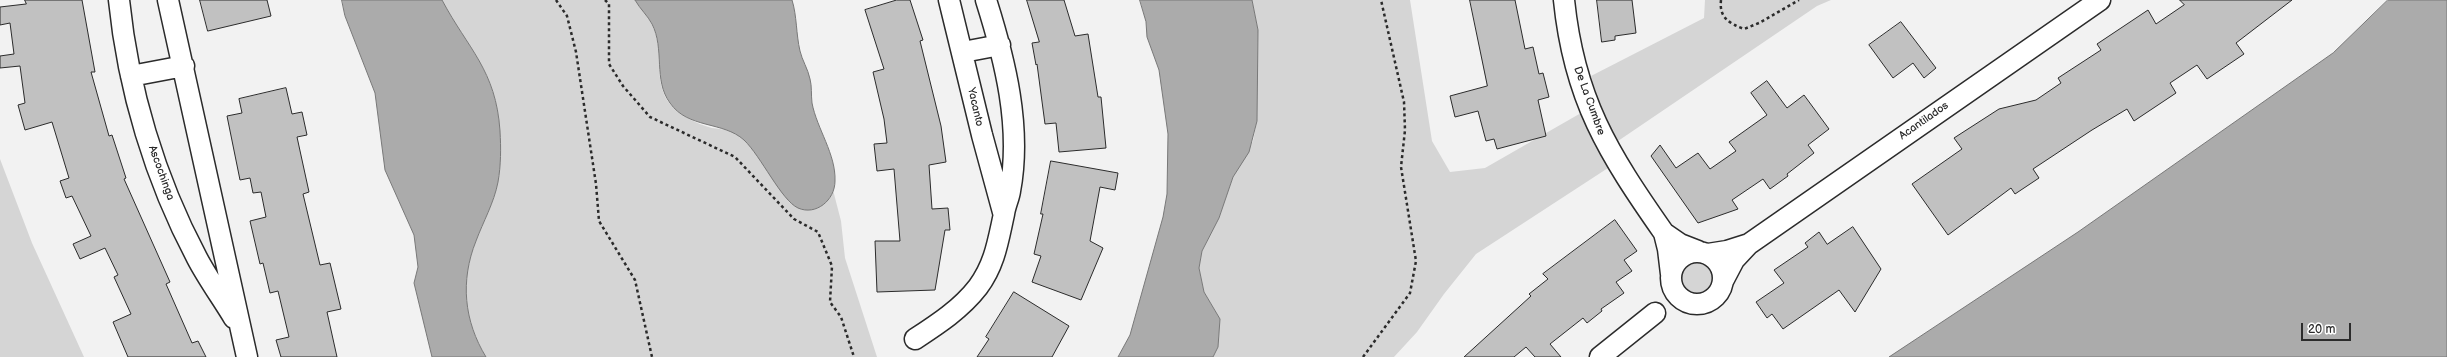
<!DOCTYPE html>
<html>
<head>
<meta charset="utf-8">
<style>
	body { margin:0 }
	#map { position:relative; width:2447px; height:357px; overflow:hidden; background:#f2f2f2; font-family:"Balsamiq Sans",sans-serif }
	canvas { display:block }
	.scale { position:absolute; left:2301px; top:323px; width:50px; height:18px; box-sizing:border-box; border:2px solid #2b2b2b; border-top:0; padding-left:5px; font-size:12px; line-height:14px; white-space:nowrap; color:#2b2b2b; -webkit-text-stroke:3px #fff; paint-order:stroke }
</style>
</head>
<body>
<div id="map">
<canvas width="2447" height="357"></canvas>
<div class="scale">20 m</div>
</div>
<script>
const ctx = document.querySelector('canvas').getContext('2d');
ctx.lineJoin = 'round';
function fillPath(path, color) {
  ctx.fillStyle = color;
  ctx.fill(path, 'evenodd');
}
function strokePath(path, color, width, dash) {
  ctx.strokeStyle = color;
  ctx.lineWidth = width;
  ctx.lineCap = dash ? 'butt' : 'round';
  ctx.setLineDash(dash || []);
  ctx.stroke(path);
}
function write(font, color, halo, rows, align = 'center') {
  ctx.font = font + ' "Balsamiq Sans",sans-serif';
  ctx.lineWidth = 3;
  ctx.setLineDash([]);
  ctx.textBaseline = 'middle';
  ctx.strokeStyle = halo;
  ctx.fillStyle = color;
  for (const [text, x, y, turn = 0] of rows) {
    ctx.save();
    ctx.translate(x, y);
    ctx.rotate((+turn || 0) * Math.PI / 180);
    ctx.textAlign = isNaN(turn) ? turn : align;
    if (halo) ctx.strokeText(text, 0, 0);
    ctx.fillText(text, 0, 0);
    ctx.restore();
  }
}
const green = new Path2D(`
	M442,0H635C640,9 648,16 652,25C665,49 652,82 670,104C680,116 697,124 712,128C718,129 725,129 730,131C758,144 773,179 790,203L829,199L833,190L841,221L845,258L877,357H486C464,321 460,281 476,241C483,222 494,203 498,182C501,165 501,148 500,131C496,70 468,49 442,0Z
	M1252,0H1410L1432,141L1450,172L1485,168L1581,113L1608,168L1476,254L1444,294L1417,332L1394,357H1213L1218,347L1220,319L1204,292L1199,268L1202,251L1219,218L1233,177L1253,141L1257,121L1258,30Z
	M1705,0H1831L1817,6L1618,141L1601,109L1591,76L1704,18Z
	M0,159L32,243L84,357H0Z
	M1681 280a17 17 0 1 1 34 0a17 17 0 1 1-34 0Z`);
const water = new Path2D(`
	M342,0H442C468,49 496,70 500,131C501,148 501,165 498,182C494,203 483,222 476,241C460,281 464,321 486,357H432L414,283L418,267L414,235L385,170L375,93L345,16Z
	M635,0H792C797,16 796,34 800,51C802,60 808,69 810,79C812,86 811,95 812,103C817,129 836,154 835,181C835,200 816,216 798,208C781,200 761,156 744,140C723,121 688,129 670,103C653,80 665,49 652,24C648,16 640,9 635,0Z
	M1140,0H1252L1258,30L1257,121L1249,152L1233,177L1219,218L1202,251L1199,268L1204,292L1220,319L1218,347L1213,357H1118L1130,335L1163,217L1167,194L1168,134L1159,70L1147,37L1146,22Z
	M2388,0H2447V357H1889L2078,232L2333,53Z`);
const building = new Path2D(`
	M25,0H82L95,72H91L109,136L112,135L126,178L124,179L170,282L166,284L192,343L198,341L206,357H128L113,322L131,314L114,277L118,275L105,248L80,259L73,244L91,236L72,196L66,198L60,181L69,178L52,122L25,130L18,105L25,103L20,66L0,68V56L14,54L10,23L0,25V7L26,4Z
	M200,0H267L271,16L208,31Z
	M897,0H910L923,40L920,41L941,126L946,162L929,165L932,209L948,208L950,230H945L935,290L877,292L875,241H900L894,169L877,171L874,144L887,143L884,119L873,72L884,69L865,10Z
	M1027,0H1064L1075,36L1088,34L1098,97H1101L1106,148L1059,152L1056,123L1045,124L1037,64L1036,65L1032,43L1039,42Z
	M1470,0H1515L1525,49L1533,47L1539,74L1543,73L1549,97L1538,100L1546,136L1497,149L1494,139L1486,141L1478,111L1455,117L1450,96L1487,86Z
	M1597,0H1632L1636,33L1615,36V40L1602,42Z
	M2180,0H2292L2236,43L2244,54L2207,79L2197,65L2170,83L2176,93L2134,121L2127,109L2092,130L2033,169L2039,178L2015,194L2011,188L1948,235L1912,184L1962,149L1954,138L1999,109L2036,100L2061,83L2058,78L2101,50L2097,44L2148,10L2156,24L2184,5Z
	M1901,22L1936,68L1924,78L1913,63L1893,78L1869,45Z
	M1767,81L1787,108L1804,95L1829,129L1808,145L1814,153L1787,174L1788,176L1770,189L1763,179L1732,200L1738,209L1698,223L1651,156L1660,145L1676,168L1698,153L1710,169L1736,151L1729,142L1767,115L1751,93Z
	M286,88L292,114L302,112L307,135L297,137L309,192L303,194L320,265L330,263L341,309L327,312L337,357H281L276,340L289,337L278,291L270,293L263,263L260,264L250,221L266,217L261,192L253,193L250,178L240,180L227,116L242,113L239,99Z
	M1051,161L1118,173L1115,190L1100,187L1090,241L1103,248L1081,300L1032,282L1041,256L1034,254L1043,214H1041Z
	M1615,220L1637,251L1624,260L1632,271L1616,282L1624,293L1601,309L1602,311L1587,323L1583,318L1550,344L1561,357H1535L1526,347L1514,357H1464L1531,296L1529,294L1548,279L1543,274Z
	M1853,227L1881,269L1855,312L1839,290L1783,329L1772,314L1767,318L1756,302L1784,283L1774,270L1808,247L1805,243L1819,232L1827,244Z
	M1014,292L1069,326L1052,357H977L989,339L986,337Z`);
const path = new Path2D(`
	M556,0L567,16L576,52L596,184L599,221L635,280L652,357
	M605,0L609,4V64L623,86L650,117L735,157L794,219L818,232L832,266L830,302L841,317L854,357
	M1721,0C1719,18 1729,23 1744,29L1759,23L1799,0
	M1363,357L1410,293L1416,261L1401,167L1405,130L1404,102L1381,0`);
const minor = new Path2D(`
	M119,0C128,89 155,179 197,258C208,279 222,298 234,318
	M168,0L247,357
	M949,0L982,135L1003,212
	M1564,0C1574,99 1608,153 1664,233
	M963,52L1000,45
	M131,76L184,66
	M1749,244L2100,0
	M1671 278a26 26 0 1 1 52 0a26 26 0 1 1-52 0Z
	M1708,254L1727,251L1749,244L1734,260L1723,281
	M1671,274L1668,249L1664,233L1680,244L1698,251
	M915,339C938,324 961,309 978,287C995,264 998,241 1004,214C1005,206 1009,198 1010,191C1022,127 1005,60 986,0
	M1600,357L1655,313`);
const streetNames = [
	["De La Cumbre",1589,101,70],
	["Yacanto",975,107,77],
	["Acantilados",1924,121,-35],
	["Ascochinga",161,173,70]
];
fillPath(green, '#d5d5d5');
fillPath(water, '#ababab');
strokePath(water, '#787878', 1);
fillPath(building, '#c1c1c1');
strokePath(building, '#2b2b2b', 1);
strokePath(minor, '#2b2b2b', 23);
strokePath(path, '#2b2b2b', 2.5, [3, 3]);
strokePath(minor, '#fff', 20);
write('11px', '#2b2b2b', '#fff', streetNames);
</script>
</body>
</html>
